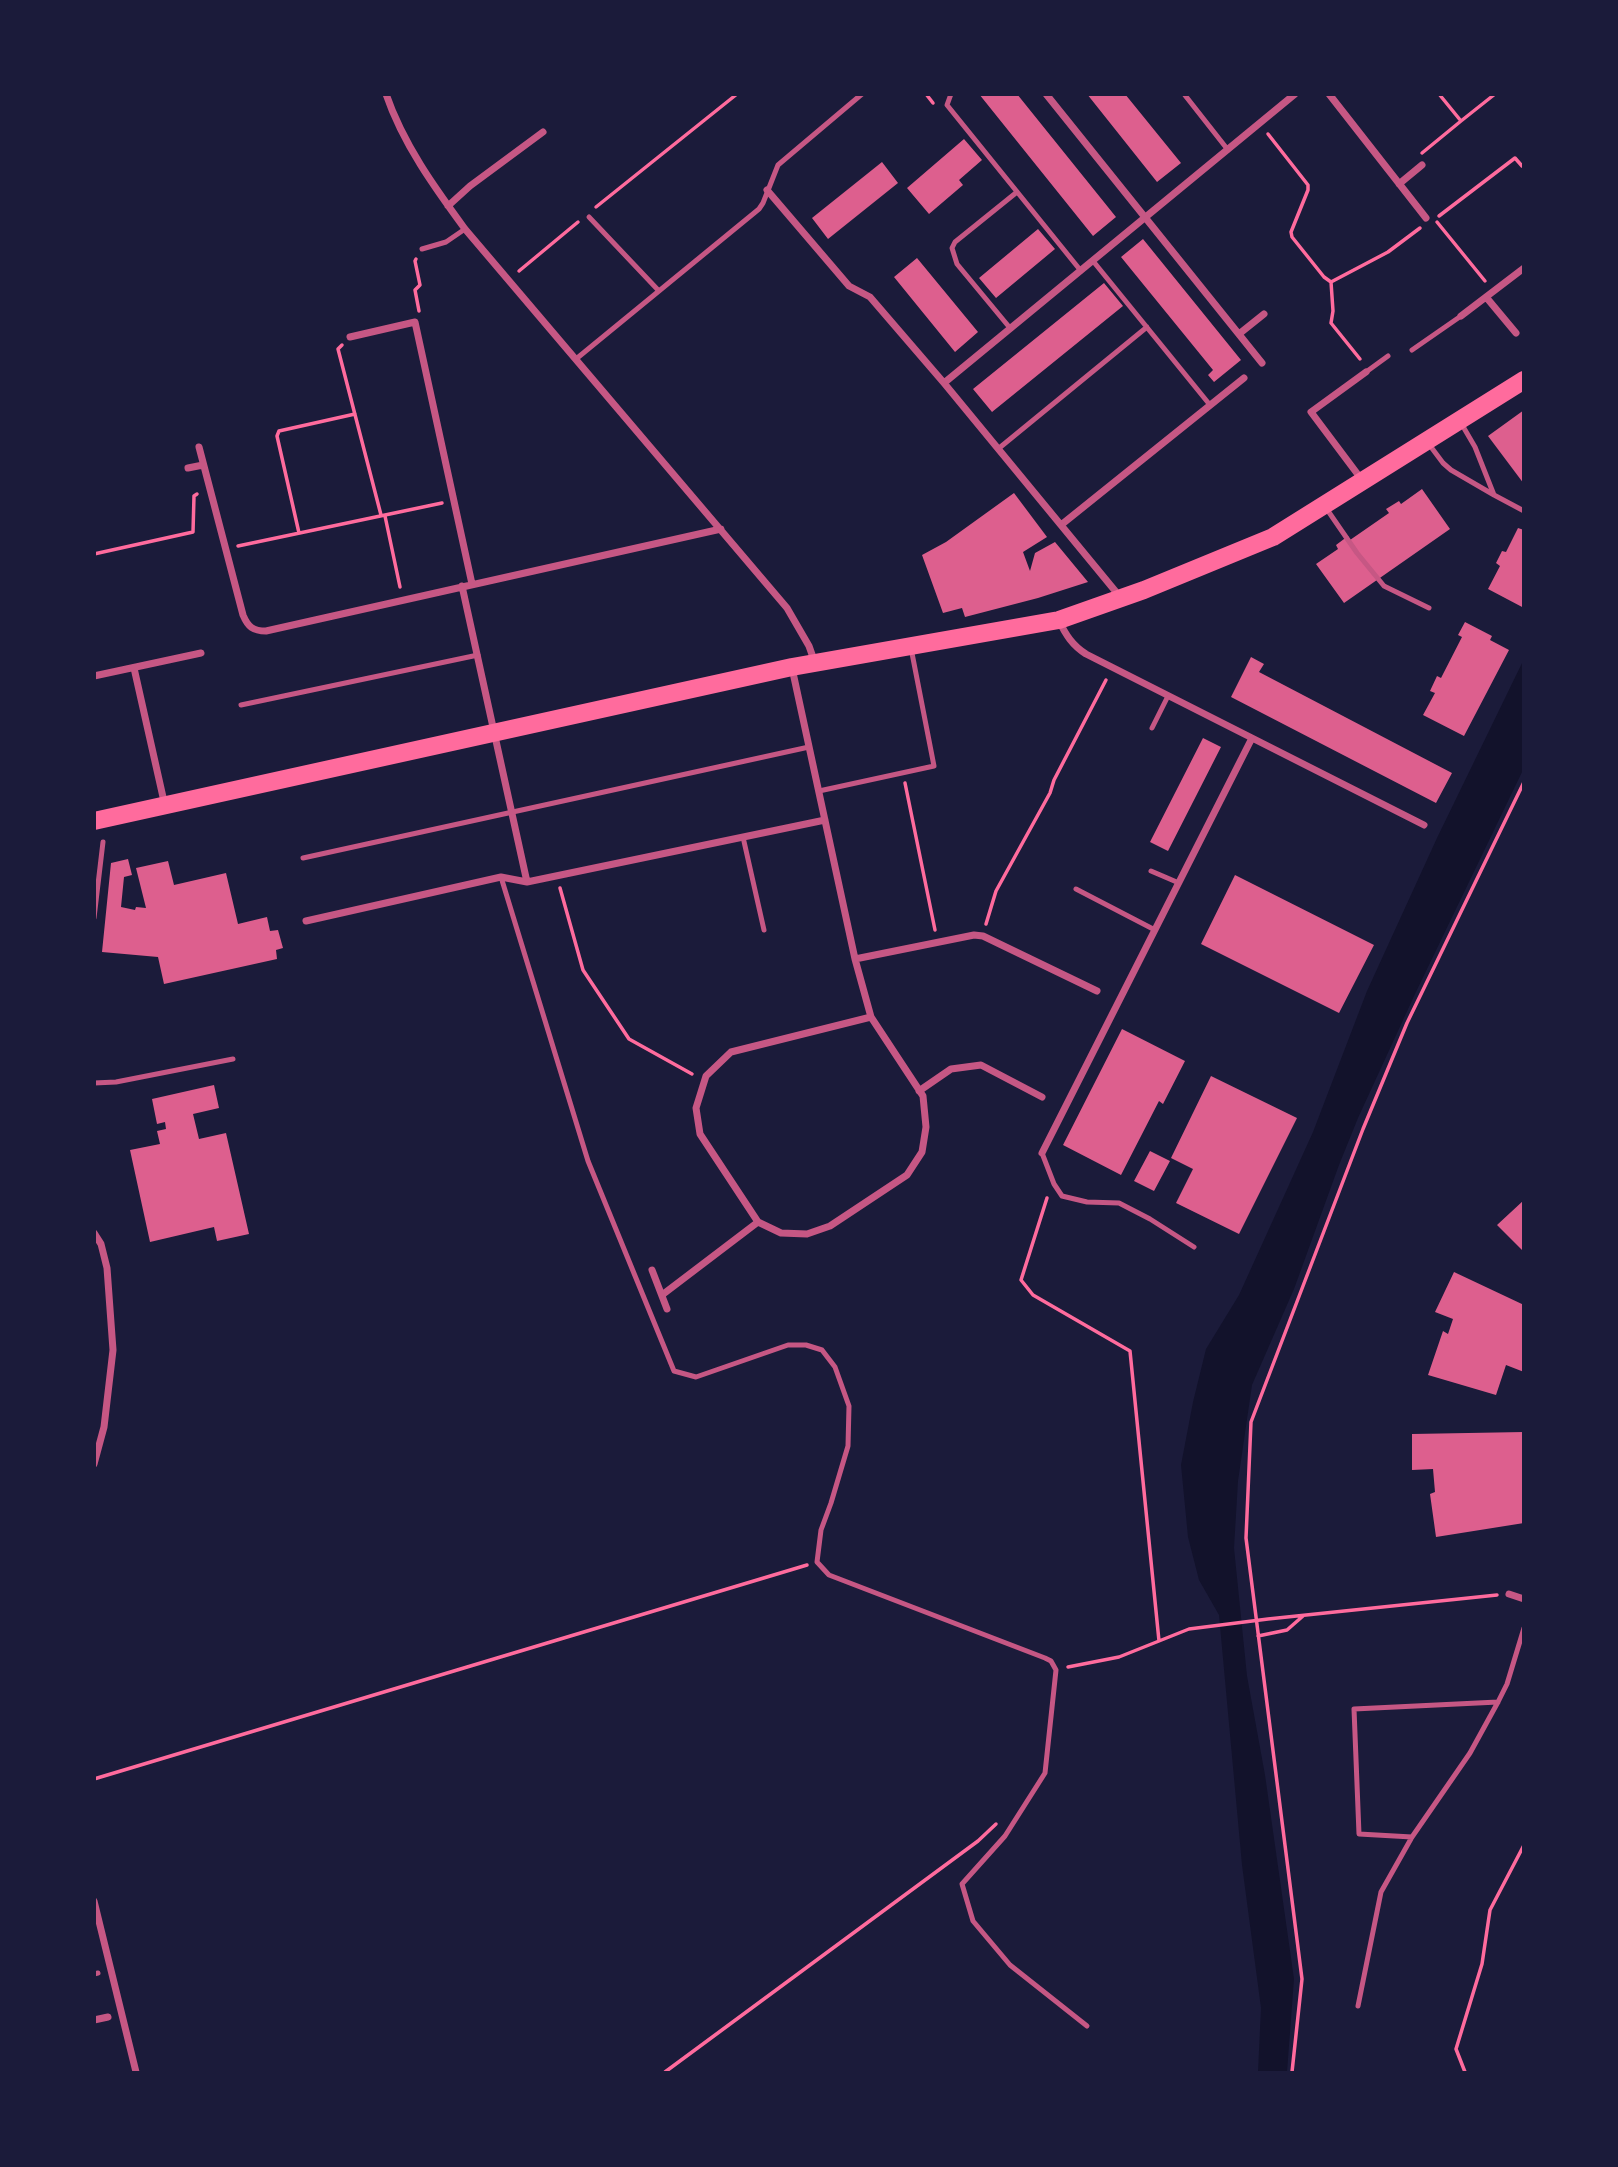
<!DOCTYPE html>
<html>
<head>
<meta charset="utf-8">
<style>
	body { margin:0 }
	#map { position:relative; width:1618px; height:2167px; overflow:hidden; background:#1b1b3a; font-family:"PT Sans",sans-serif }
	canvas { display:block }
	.frame { position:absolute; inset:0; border:96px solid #1b1b3a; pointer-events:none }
</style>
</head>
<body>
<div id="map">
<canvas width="1618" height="2167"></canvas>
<div class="frame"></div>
</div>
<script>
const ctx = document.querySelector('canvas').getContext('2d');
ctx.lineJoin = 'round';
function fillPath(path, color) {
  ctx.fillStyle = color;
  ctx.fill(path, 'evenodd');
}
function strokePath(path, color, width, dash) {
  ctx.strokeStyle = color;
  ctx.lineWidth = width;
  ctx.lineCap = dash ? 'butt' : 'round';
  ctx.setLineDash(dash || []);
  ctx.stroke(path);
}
const water = new Path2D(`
	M1523,661V770L1415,994L1358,1118L1339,1165L1294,1289L1252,1385L1238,1481L1234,1548L1247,1676L1265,1775L1294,1979L1287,2072H1258L1261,2008L1242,1865L1219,1615L1199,1580L1188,1537L1181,1465L1193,1402L1206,1349L1239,1295L1313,1132L1367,991L1437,838Z`);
const building = new Path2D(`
	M979,94H1017L1116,217L1093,236Z
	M1087,94H1125L1181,163L1157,182Z
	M964,139L982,160L959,180L963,185L929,214L907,188Z
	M882,162L898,183L828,239L812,218Z
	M1038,229L1055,249L996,298L979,278Z
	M1143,239L1241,360L1214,382L1208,375L1213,370L1121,257Z
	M917,258L978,332L955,352L894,277Z
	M1104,283L1123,306L992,412L973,389Z
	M1524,410V484L1488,436Z
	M1422,489L1450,529L1344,603L1316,564L1338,549L1336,545L1348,536L1350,540L1389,513L1386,509L1399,501L1401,504Z
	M1014,493L1047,537L1023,552L1030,571L1035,553L1055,542L1088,582L1038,598L965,617L962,608L943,613L922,555L946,542Z
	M1518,528L1524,530V608L1488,589L1500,566L1496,563L1502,551L1506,552Z
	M1465,622L1492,636L1490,640L1509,650L1464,736L1423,715L1435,693L1430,691L1437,676L1441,678L1462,637L1458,635Z
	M1251,657L1264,664L1259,672L1452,773L1436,803L1231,697Z
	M1203,738L1221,747L1168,851L1150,842Z
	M128,859L132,875L124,877L121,907L135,910L136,907L146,908L136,868L168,861L174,885L226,873L238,924L267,917L270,931L278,930L283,948L276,950L277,959L164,984L158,957L102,952L111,863Z
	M1235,875L1374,945L1339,1013L1201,944Z
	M1122,1029L1185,1061L1163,1104L1159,1101L1121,1175L1063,1145Z
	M1211,1076L1297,1118L1239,1234L1176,1203L1193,1169L1171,1158Z
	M214,1085L219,1108L193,1114L199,1139L226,1133L249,1234L217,1241L214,1227L150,1242L130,1150L160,1144L157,1131L166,1129L165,1122L157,1124L152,1099Z
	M1150,1151L1170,1161L1154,1191L1134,1181Z
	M1524,1200V1252L1497,1225Z
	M1454,1272L1524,1305V1372L1506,1365L1496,1395L1428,1375L1443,1331L1448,1334L1453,1319L1435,1312Z
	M1524,1432V1523L1436,1537L1430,1494L1435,1492L1433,1469L1412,1470V1434Z`);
const path = new Path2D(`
	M926,94L933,103
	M1439,94L1461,121L1495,94
	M1268,134L1308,185V190L1291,232L1292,237L1324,277L1331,282
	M1422,153L1461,121
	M596,207L737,94
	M1439,216L1515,158L1522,166L1524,165
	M1437,222L1485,281
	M416,259L415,261L420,285L415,290L419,311
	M519,271L578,222
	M342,345L338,349L381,515
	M1360,359L1331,323L1333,311L1331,282L1388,252L1420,228
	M385,516L400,587
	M299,533L277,436L279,431L355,414
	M238,546L442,503
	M94,554L193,532L194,496L197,494
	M905,783L935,930
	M560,888L583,970L629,1039L692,1074
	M986,924L996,891L1050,793L1054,780L1106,680
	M1047,1198L1021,1280L1033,1295L1130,1351L1159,1641
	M1258,1636L1287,1630L1303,1616
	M1068,1667L1119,1657L1189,1629L1268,1619L1497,1595
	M94,1779L807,1565
	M665,2072L978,1841L996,1824
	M1292,2072L1302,1979L1246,1538L1251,1422L1363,1129L1407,1023L1524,782
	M1465,2072L1456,2049L1482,1964L1490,1910L1524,1845`);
const service = new Path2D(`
	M951,94L947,105L1081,271
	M1184,94L1228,150
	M589,217L659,291
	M422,249L446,242L465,229
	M1093,261L1210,405
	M1010,328L957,264L952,248L955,242L1017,192
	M1412,350L1461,316
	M576,359L759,209L763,203L778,165L862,94
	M1366,372L1388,356
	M1428,443L1443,463L1451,470L1494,495L1475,447L1461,423
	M998,449L1147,327
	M1494,495L1524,511
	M1326,508L1357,553L1384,586L1429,608
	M241,705L478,655
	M1152,728L1168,696
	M819,791L934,766L911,648
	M743,837L764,930
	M303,858L809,747
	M1151,871L1179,883
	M501,877L588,1161L674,1371L696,1377L788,1345H806L822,1350L835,1367L849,1406L848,1446L831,1503L821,1530L817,1562L829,1575L1045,1658L1051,1661L1056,1670L1045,1773L1005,1836L962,1884L973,1921L1010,1965L1087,2026
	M1076,889L1155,930
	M94,918L103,842
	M94,1083L116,1082L233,1059
	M1042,1153L1054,1184L1062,1196L1087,1202L1119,1203L1150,1219L1194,1247
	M1412,1837L1359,1834L1354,1709L1498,1702
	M94,1974L98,1973
	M1358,2006L1381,1892L1412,1837L1470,1753L1498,1702L1507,1684L1524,1628`);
const minor = new Path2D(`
	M386,94C403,144 435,188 465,229L787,608L809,646L815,663
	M1046,94L1262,363
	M1329,94L1426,218
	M1399,184L1422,165
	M767,190L849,286L870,297L944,383L1121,598
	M448,206L470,186L543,132
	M1486,297L1516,333
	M1461,316L1524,268
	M1239,334L1264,314
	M350,337L415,322L472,584
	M944,383L1295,94
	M199,447L243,615C248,627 253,631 266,631L721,529
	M188,468L203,465
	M1362,480L1311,412L1366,372
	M1061,525L1244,378
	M462,586L527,882
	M1059,621C1066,635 1072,645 1086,654L1424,825
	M134,668L165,806
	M792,668L855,959L871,1017L923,1096L926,1127L922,1152L907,1175L830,1226L807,1234L781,1233L758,1222L700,1134L696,1108L706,1076L731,1052L871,1017
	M94,676L201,653
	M306,921L501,877L527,882L825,820
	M855,959L974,935L983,936L1097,991
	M919,1091L951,1069L981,1065L1042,1097
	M1042,1153L1252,738
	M94,1233L101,1244L107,1268L113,1350L104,1427L94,1464
	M652,1270L667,1309
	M662,1295L758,1222
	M1509,1594L1524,1599
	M94,1901L136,2072
	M94,2020L108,2017`);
const primary = new Path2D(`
	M94,821L792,667L1059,620L1144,590L1273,537L1524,380`);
fillPath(water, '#12122b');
fillPath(building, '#dd5f8e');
strokePath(path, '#ff6b9d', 3.5);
strokePath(service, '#c65784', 5);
strokePath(minor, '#c65784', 7);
strokePath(primary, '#ff6b9d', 18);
</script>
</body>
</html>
